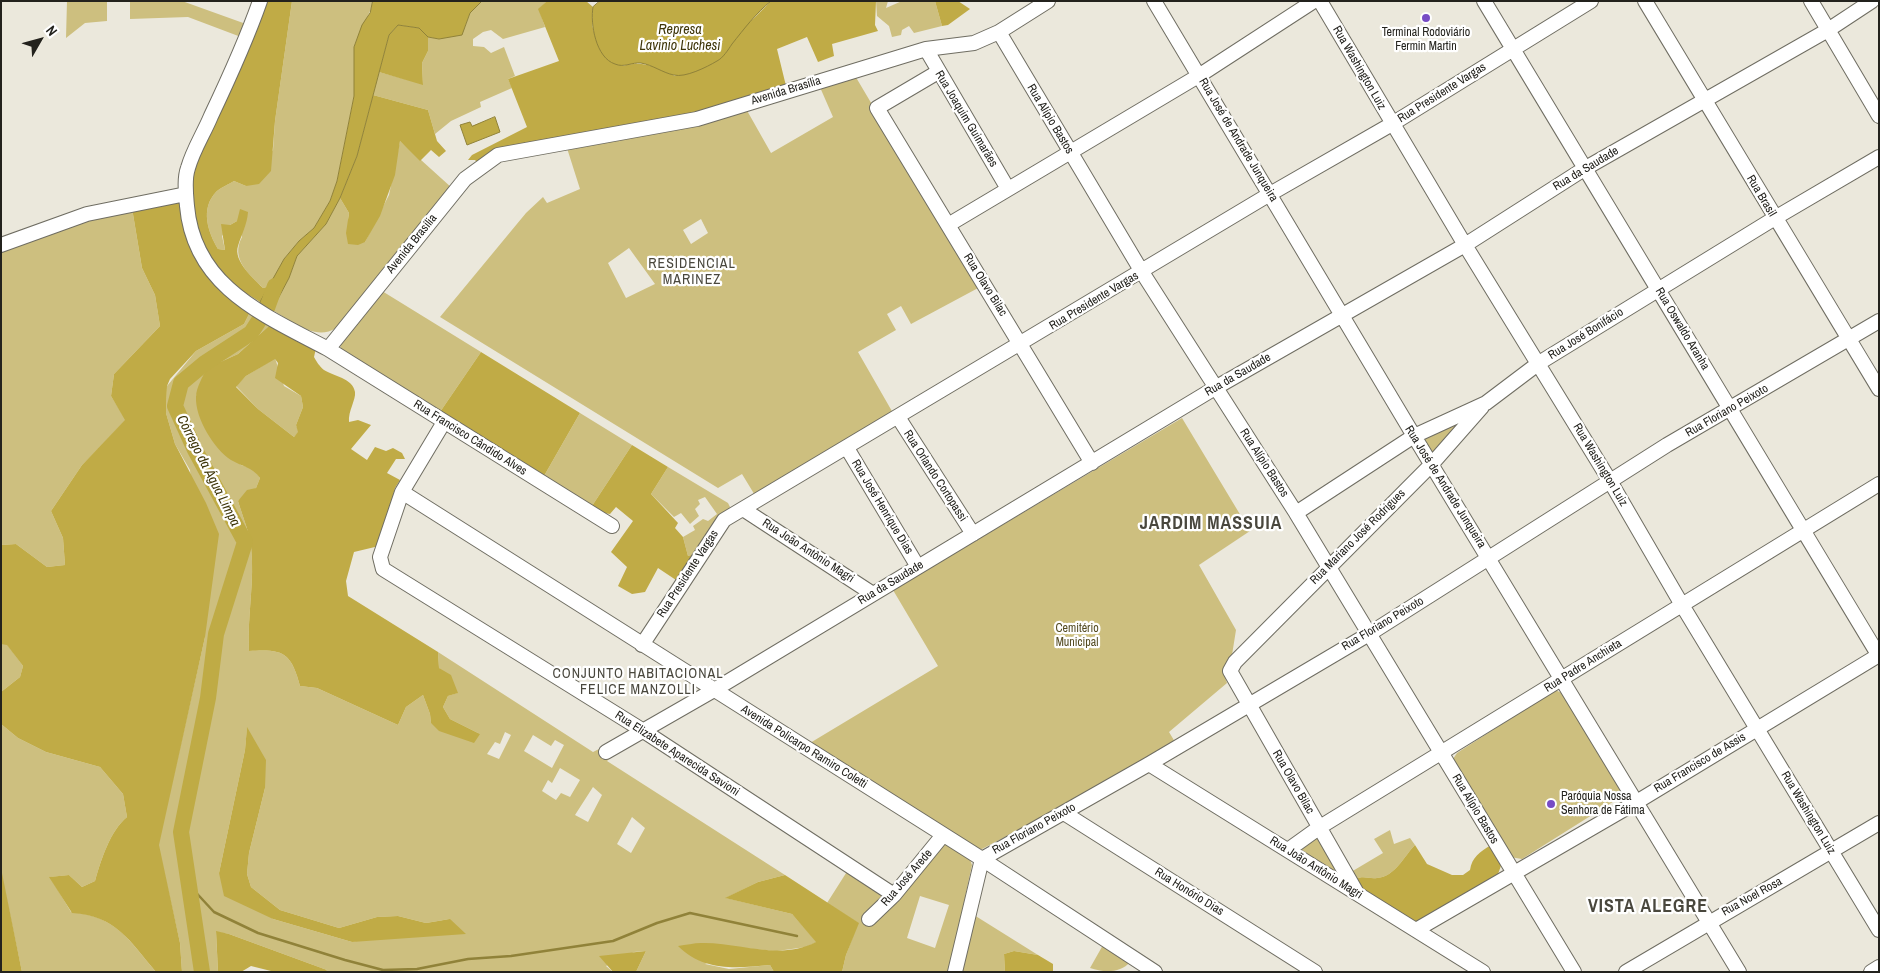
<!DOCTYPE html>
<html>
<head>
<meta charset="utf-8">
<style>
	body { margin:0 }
	#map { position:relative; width:1880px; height:973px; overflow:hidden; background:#ebe8dc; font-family:"Archivo Narrow",sans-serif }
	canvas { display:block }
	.frame { position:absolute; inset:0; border:2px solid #23221d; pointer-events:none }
	.north { position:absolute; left:15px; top:15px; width:50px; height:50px; -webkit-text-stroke:4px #fff; paint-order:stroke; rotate:52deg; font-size:14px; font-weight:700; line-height:20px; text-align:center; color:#23221d }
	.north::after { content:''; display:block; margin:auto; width:18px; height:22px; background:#23221d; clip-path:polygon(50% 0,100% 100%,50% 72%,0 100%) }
</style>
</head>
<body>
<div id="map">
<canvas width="1880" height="973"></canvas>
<div class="frame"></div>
<div class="north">N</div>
</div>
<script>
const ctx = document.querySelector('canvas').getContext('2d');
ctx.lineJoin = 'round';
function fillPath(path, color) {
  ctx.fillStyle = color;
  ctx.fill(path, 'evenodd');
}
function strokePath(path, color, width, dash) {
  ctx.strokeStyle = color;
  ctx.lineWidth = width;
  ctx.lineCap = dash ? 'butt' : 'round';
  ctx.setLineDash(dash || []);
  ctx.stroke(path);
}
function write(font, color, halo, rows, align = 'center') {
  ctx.font = font + ' "Archivo Narrow",sans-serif';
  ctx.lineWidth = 4.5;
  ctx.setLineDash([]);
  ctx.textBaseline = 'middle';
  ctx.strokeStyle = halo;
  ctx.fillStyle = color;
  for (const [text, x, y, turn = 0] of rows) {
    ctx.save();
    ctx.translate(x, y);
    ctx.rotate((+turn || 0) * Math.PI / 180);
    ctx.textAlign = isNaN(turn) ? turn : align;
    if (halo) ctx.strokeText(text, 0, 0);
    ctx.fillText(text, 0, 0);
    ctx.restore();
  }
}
const green = new Path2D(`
	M67,1H107V21L85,23L66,38Z
	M130,1H182L246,24L241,37L188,17L130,19Z
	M292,1L374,2L354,47V96L337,181L330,201L314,228L299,241L284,259L270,286L263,288C249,274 230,259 242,237L237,221L230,225L222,236L225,250L218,249C208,232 200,209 216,192C220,188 229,184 234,181L246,186L273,150L275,121Z
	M482,1H547L539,9L545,27L503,39L491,30L483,32L473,39V46L484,47L491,53L504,47L515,76L508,79L512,88L480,102L481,107L451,121L435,134L428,110L373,95L379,72L423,84L422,63L428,51V37L439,39L465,27L470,13Z
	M876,1H888L886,8L902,1H935L942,26L914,33L909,26L902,30L901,35L892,37L889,26L877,16Z
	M854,74L980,287L911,324L901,306L887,314L896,330L858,352L893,413L756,497L742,474L718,488L440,317L526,213L543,197L547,203L580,189L566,145L745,107L771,153L833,117L819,85ZM701,219L708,233L691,244L683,230ZM629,248L655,284L626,298L608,263Z
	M400,141L452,188L336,328C315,342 291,320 272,310L289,278L297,256L326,224L340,198L349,213L348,219L365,242L389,195Z
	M132,208L142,268L155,295L160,326L114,374L111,396L126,420L82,465L51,511L63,538L65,565L47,567L16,544L1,545V250L90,218Z
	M382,291L481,352L440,412L341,350L340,344Z
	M251,310L270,325L238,354L207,368L196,396L241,465L254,469L260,478L256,488L238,501C242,515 249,531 251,546C255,581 247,616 249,651C283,649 291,652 300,686L317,688L398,725L406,707L423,695L430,714L431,723L480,734L450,719L443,707L448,696L457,693L439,668L438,652L593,752L599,749L607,756H612L607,761L785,875L758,882L726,898L792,914L817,942L806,947L777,951L741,948L705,964L729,969L770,965L774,972H636L646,951L634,952L606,966L613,972H326L327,970L229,934L216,932L218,972H182L180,943L158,845L205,637L190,470L175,444L166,413L167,386L196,351L244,324ZM247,728L265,788L249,853L247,874L251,887L280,910L339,928L377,917L398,916L426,923L450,919L352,942L273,919L219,873L245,750ZM505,732L511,735L499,759L487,754L495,742L500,744ZM533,735L551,746L555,740L564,745L552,768L524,751ZM560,768L580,780L570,797L561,793L556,800L542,791L548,780L552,783ZM593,787L602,795L588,822L575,815ZM632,817L645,828L631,853L617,844Z
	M275,358L284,386L301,396L303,407L296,425L299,432L294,437L258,409L236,386L246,376Z
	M580,413L632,445L592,506L544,476Z
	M1467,414L1435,453L1430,452L1422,440L1423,436Z
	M1182,418L1250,531L1199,565L1236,630L1232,655L1223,672L1227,683L1169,732L1175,742L1057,810L980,850L810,743L938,666L893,590Z
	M668,467L728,503L730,507L698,553L688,556L683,537L695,530L693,526L703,519L708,521L717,514L705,497L698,500L700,504L695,509L699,516L690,524L681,513L674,517L651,494Z
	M1,644H7L23,666L20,677L1,692Z
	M1555,690L1562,693L1621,790L1619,798L1522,859L1510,857L1453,759L1457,753Z
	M1,724L18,738L46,752L100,767L123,794L127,817C110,831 101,860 95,881L82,887L69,875L50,877L71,912C116,916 129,940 156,972H22L1,872Z
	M1390,830L1394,844L1410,838L1415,845C1404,856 1395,877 1377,878C1368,879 1364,875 1355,879L1351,872L1383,853L1374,839Z
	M1317,834L1343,877L1300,851L1302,845Z
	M947,844L969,857L972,865L949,972H842L846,955L858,923L827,903L848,870L884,891V897L940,847ZM920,896L949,905L935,948L907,938Z
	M974,915L1038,955L1014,951L1004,954L1005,972H961Z
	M1103,945L1130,962C1121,973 1104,973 1090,968Z`);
const forest = new Path2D(`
	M266,1H292L275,121L271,171L259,184L246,186L234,181C229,184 220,188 216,192C200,209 208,232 218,249L225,250L221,224L230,225L237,221L240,209L248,212C247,225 242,233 238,246C233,261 254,279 263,288L270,286L260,302L225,280L201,243L192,199L193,171L252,41Z
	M547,1H586L593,7C588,38 602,48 623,66C641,60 658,67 675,76L753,19L771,1H876L875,25L878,31L832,44L834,56L818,62L807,37L777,49L786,86L696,114L478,163L475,160H468L472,155L527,127L508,79L559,61L538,9Z
	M935,1H958L970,9L948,25L942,26Z
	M398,25L419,28L428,37V51L422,63L423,85L379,72L389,35Z
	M373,95L428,110L437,141L446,151L439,157L431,150L420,161L400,141L395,175L380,216L365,242L358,245L348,244L346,233L349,213L340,198L357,156Z
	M178,200L182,203L192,246L251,310L244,324L196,351L170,379L167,386L166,413L175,444L206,503L219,534L205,637L159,845L180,943L182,972H156C129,940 116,916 72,913L49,877L69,875L82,887L95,881C101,860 110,831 127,817L123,794L100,767L46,752L18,738L1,724V692L20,677L23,666L7,645L1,644V545L16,544L47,567L65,565L63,538L51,511L82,465L125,420L111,396L114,374L160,326L155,295L142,268L132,208Z
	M270,325L316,348L314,357C316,361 320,367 324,370C333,376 353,378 355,392C356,400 348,411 349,422L358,420L371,425L351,449L367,460L375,447L386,451L393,448L402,453L405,459H396L387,473L400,480L395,488L379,546L354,552L346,581L348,596L438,652L439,668L451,675L458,693L448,696L443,707L450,719L480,734L474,743L439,731L431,723L430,714L423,695L406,707L398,725L317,688L300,686C291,652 283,649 249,651C247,616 255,581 251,546C249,531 242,515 238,501L247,490L256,488L260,478C252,467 243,467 231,460C214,449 195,418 196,397C196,388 203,376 207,368L238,354ZM275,359L278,363L275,378L301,396L303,407L296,425L298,432L294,437L258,409L236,387L246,376Z
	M481,352L580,413L544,476L440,412Z
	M632,445L668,467L651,494L678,523L675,528L683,537L688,556L698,553L679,582L658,568L645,592L632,594L618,586L627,567L611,552L633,521L616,507L610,514L604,513L592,506Z
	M247,727L266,760L265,788L249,853L247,874L251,887L280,910L339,928L377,917L398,916L426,923L450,919L466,934L352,942L273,919L224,896L219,873L245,750Z
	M1415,845L1427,864L1452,875H1463L1470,870C1472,857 1480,852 1491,845L1502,863L1498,874L1420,921L1413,923L1365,894L1355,879C1364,875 1368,879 1377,878C1395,877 1404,856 1415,845Z
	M1,872L2,873L22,972H1Z
	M785,875L859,923L846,955L842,972H774L770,965C737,968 704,972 678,946C686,945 694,943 701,943C740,942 779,961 816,942L792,914L725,898L758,882Z
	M216,931L229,934L327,970L326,972H275L251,966L241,972H218Z
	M646,951L636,972H613L599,956Z
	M1014,951L1038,955L1053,964V972H1005L1004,954Z`);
const water = new Path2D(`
	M373,1H482L470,13L462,35L439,39L428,37L419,28L398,25L389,35L357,156L340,198L326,224L297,256L289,278L272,310L260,302L284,259L299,241L314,228L330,201L337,181L354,96V47L362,25L370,13Z
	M600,1H771C756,13 744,29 732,44C728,50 723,58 717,61C707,67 685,78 674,75C663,73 653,65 641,63C632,62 624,68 615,64C596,58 590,24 593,7Z
	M495,117L500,132L467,145L460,125L470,122L472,126Z`);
const stream = new Path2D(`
	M189,885L214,912L258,933L345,960L383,970L417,969L468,959L511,956L613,941L657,923L690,913L797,936`);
const river = new Path2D(`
	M202,972L181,832L208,698L216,634L245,542L195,450L175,406L181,383L205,363L251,333L267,308L275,286`);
const minor = new Path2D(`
	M260,1C246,41 229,78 211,116C204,133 193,150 188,168C184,179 186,194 187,206C194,287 264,315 328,349L612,526
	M1154,1L1414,436L1739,972
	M1320,1L1465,245L1610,481L1682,605L1879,930
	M1484,1L1879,656
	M1645,1L1879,389
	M1811,1L1879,116
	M999,32L1142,272L1296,513L1574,972
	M926,49L1008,189
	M938,72L877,108L1092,463
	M948,225L1200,75L1314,1
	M1,245L87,214L186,194
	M328,349L465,179L498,155L697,119L926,49L974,43L999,32L1048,1
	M898,417L973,534
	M444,422L402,492L380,557L383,569L642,730L894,895
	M847,448L918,567
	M402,492L982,859L1155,972
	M743,509L873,594
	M1296,513L1414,436L1486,403L1539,363L1775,218L1879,157
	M642,645L724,520L1270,194L1392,124L1591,1
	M606,752L714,690L1215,388L1465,245L1584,169L1828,30L1872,1
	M1149,764L1483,972
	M1064,813L1315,972
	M1288,850L1320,827L1879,484
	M1357,893L1230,671L1235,662L1431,465L1482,407
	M869,919L894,895L943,835
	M1416,930L1635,803L1879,655
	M955,972L982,859L1149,764L1369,634L1667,445L1879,321
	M1626,972L1879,823
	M1871,972L1879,967`);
const markers = [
	[1426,18,5,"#774cc5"],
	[1551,804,5,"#774cc5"]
];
const poiNames = [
	["Terminal Rodoviário",1426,33],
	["Fermin Martin",1426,47],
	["Paróquia Nossa",1561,797,"left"],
	["Senhora de Fátima",1561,811,"left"]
];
const streetNames = [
	["Rua Washington Luiz",1359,68,60],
	["Avenida Brasília",786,91,-17],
	["Rua Presidente Vargas",1442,93,-32],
	["Rua Joaquim Guimarães",966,119,59],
	["Rua Alípio Bastos",1050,119,59],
	["Rua José de Andrade Junqueira",1238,140,59],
	["Rua da Saudade",1586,169,-31],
	["Rua Brasil",1761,196,59],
	["Avenida Brasília",412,244,-51],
	["Rua Olavo Bilac",985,285,58],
	["Rua Presidente Vargas",1094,301,-31],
	["Rua Oswaldo Aranha",1682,329,59],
	["Rua José Bonifácio",1586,334,-32],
	["Rua da Saudade",1238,375,-30],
	["Rua Floriano Peixoto",1727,411,-30],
	["Rua Francisco Cândido Alves",470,438,32],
	["Rua Alípio Bastos",1264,463,57],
	["Rua Washington Luiz",1600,465,59],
	["Rua Orlando Cortopassi",935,476,57],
	["Rua José de Andrade Junqueira",1445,487,58],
	["Rua José Henrique Dias",882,507,59],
	["Rua Mariano José Rodrigues",1358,537,-45],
	["Rua João Antônio Magri",808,551,33],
	["Rua Presidente Vargas",688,574,-57],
	["Rua da Saudade",891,583,-31],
	["Rua Floriano Peixoto",1383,624,-31],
	["Rua Padre Anchieta",1583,666,-32],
	["Avenida Policarpo Ramiro Coletti",804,747,32],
	["Rua Elizabete Aparecida Savioni",677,754,33],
	["Rua Francisco de Assis",1700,763,-31],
	["Rua Olavo Bilac",1293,782,60],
	["Rua Alípio Bastos",1475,809,59],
	["Rua Washington Luiz",1808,813,59],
	["Rua Floriano Peixoto",1034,829,-29],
	["Rua João Antônio Magri",1316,868,32],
	["Rua José Arede",907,878,-49],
	["Rua Honório Dias",1189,892,32],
	["Rua Noel Rosa",1752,897,-29]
];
const parkNames = [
	["Cemitério",1077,629],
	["Municipal",1077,643]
];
const waterNames = [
	["Represa",680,30],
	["Lavinio Luchesi",680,46],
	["Córrego da Água Limpa",208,471,63]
];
const neighbourhoodNames = [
	["RESIDENCIAL",692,264],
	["MARINEZ",692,280],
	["CONJUNTO HABITACIONAL",638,674],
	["FELICE MANZOLLI",638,690]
];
const districtNames = [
	["JARDIM MASSUIA",1211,524],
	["VISTA ALEGRE",1648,907]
];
fillPath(green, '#cdbf7f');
fillPath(forest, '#c0ab46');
fillPath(water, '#bfab45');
strokePath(water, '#908239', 1);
strokePath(stream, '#908239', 2.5);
strokePath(river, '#bfab45', 16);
strokePath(minor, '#6f6d62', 16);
strokePath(minor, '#fff', 14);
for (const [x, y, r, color] of markers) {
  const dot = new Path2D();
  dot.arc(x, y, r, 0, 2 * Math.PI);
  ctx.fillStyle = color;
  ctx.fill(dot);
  strokePath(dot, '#fff', 2);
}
write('12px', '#23221d', '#fff', poiNames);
write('12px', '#23221d', '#fff', streetNames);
write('12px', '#534a21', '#fff', parkNames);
write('italic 14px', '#3e3509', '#fff', waterNames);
ctx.letterSpacing = '1px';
write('14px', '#49473d', '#fff', neighbourhoodNames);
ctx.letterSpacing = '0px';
ctx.letterSpacing = '1px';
write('bold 18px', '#49473d', '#fff', districtNames);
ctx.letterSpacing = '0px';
</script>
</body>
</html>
